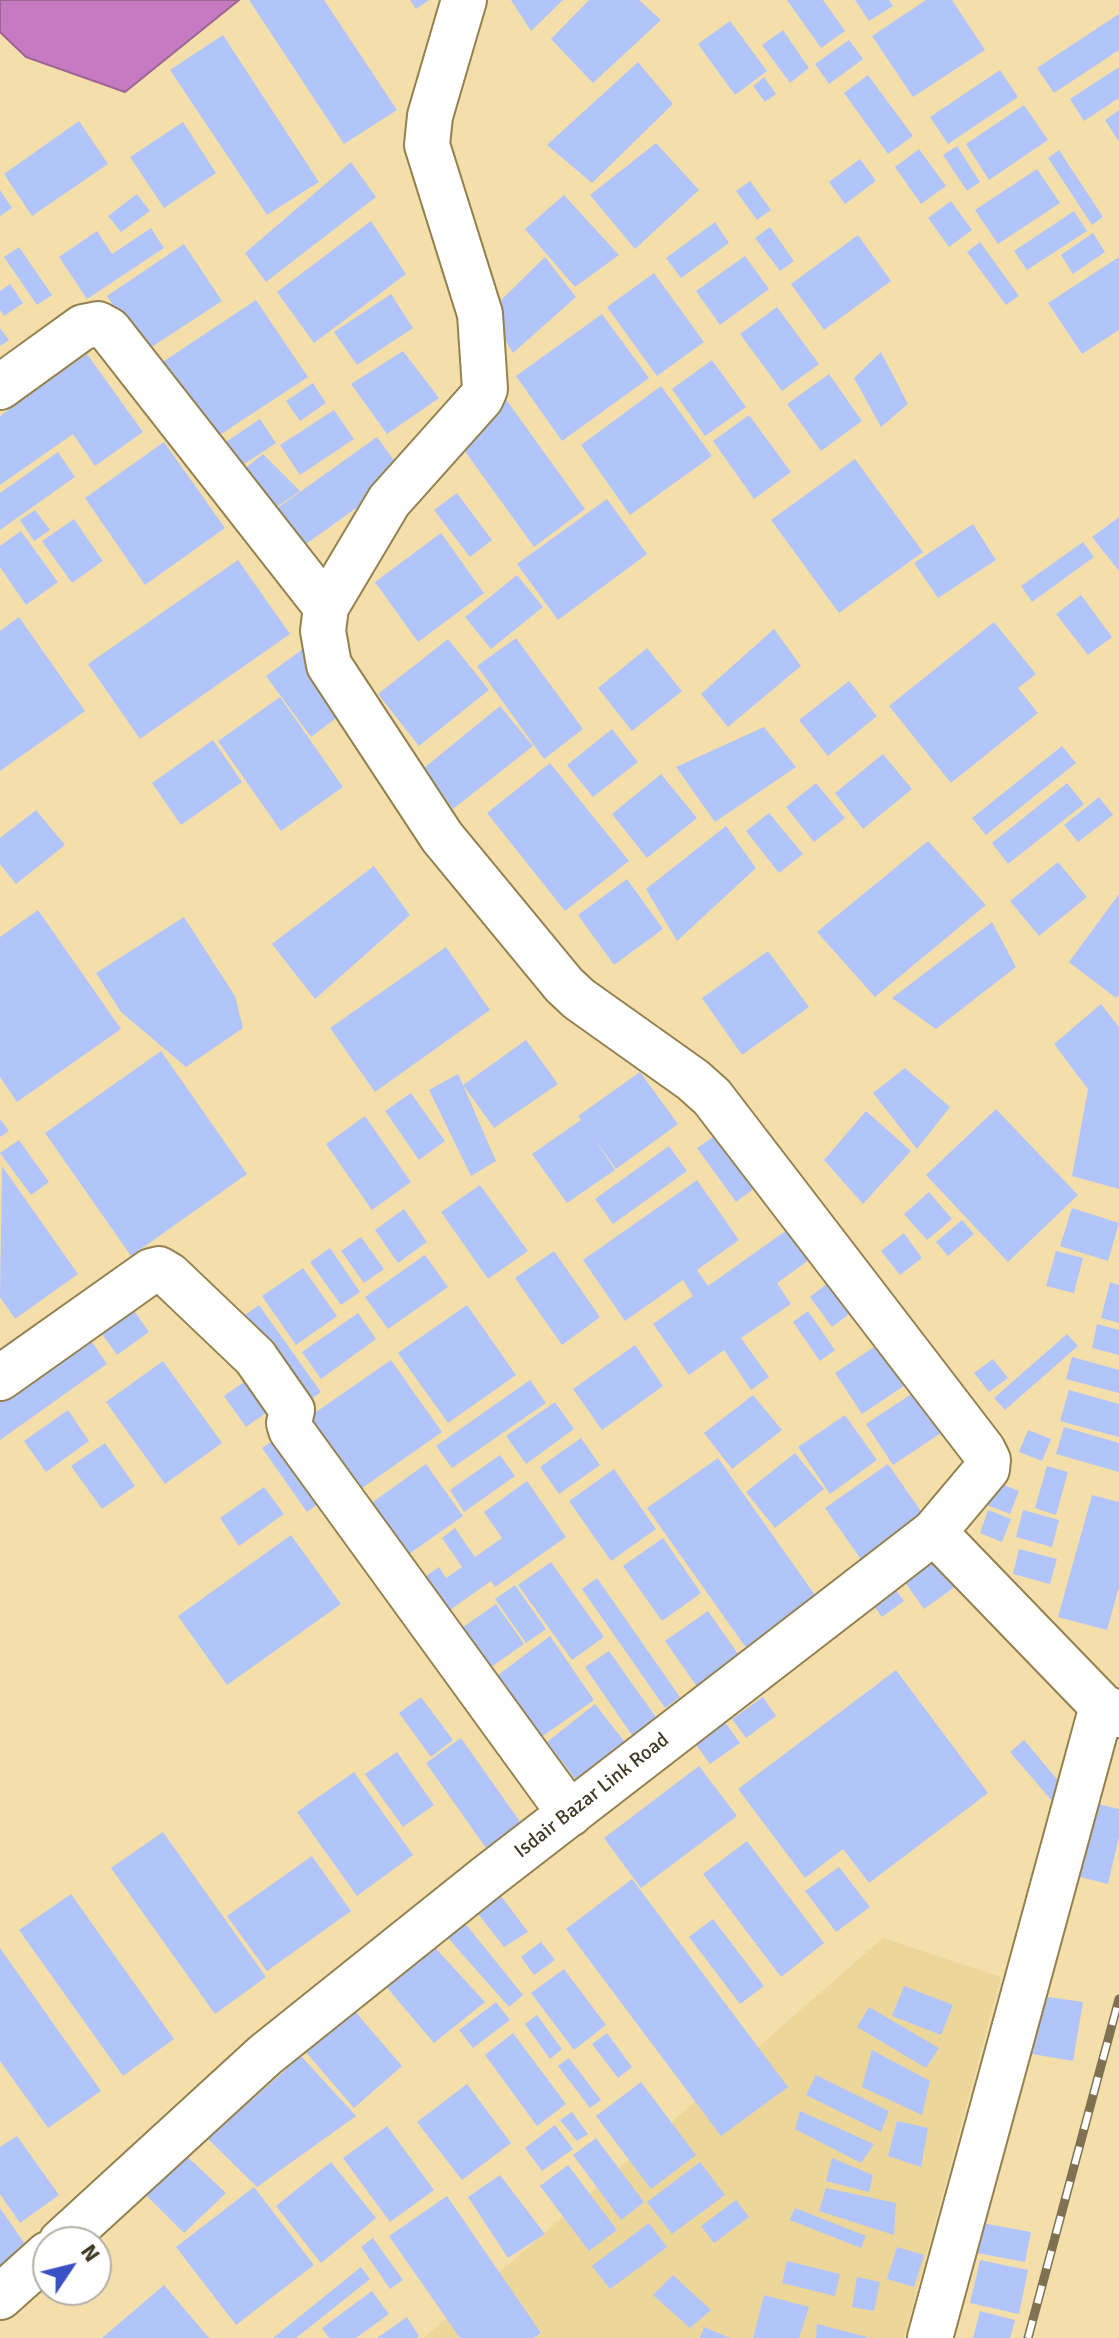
<!DOCTYPE html>
<html>
<head>
<meta charset="utf-8">
<style>
	body { margin:0 }
	#map { position:relative; width:1119px; height:2338px; overflow:hidden; background:#f4dfab; font-family:Signika,sans-serif }
	canvas { display:block }
	.north { position:absolute; left:32px; top:2226px; width:80px; height:80px; box-sizing:border-box; background:#fff; border:2px solid #b3b0a7; border-radius:50%; rotate:55deg; font-size:22px; font-weight:700; line-height:32px; text-align:center; color:#413924 }
	.north::after { content:''; display:block; margin:auto; width:28px; height:36px; background:#3951c3; clip-path:polygon(50% 0,100% 100%,50% 72%,0 100%) }
</style>
</head>
<body>
<div id="map">
<canvas width="1119" height="2338"></canvas>
<div class="north">N</div>
</div>
<script>
const ctx = document.querySelector('canvas').getContext('2d');
ctx.lineJoin = 'round';
function fillPath(path, color) {
  ctx.fillStyle = color;
  ctx.fill(path, 'evenodd');
}
function strokePath(path, color, width, dash) {
  ctx.strokeStyle = color;
  ctx.lineWidth = width;
  ctx.lineCap = dash ? 'butt' : 'round';
  ctx.setLineDash(dash || []);
  ctx.stroke(path);
}
function write(font, color, halo, rows, align = 'center') {
  ctx.font = font + ' Signika,sans-serif';
  ctx.lineWidth = 7;
  ctx.setLineDash([]);
  ctx.textBaseline = 'middle';
  ctx.strokeStyle = halo;
  ctx.fillStyle = color;
  for (const [text, x, y, turn = 0] of rows) {
    ctx.save();
    ctx.translate(x, y);
    ctx.rotate((+turn || 0) * Math.PI / 180);
    ctx.textAlign = isNaN(turn) ? turn : align;
    if (halo) ctx.strokeText(text, 0, 0);
    ctx.fillText(text, 0, 0);
    ctx.restore();
  }
}
const built = new Path2D(`
	M883,1938L1001,1977L904,2338H424Z`);
const water = new Path2D(`
	M0,0H239L125,92L26,57L0,32Z`);
const building = new Path2D(`
	M249,0H324L397,110L344,144Z
	M410,0H429L416,9Z
	M511,0H563L531,31Z
	M589,0H639L661,20L593,83L551,39Z
	M787,0H823L845,31L821,48Z
	M855,0H889L893,6L869,21Z
	M926,0H952L985,50L913,97L872,36Z
	M1119,14V50L1054,93L1037,68Z
	M730,21L767,71L735,95L698,44Z
	M783,30L809,68L790,83L762,45Z
	M223,35L319,182L267,215L170,70Z
	M849,40L863,59L829,84L815,64Z
	M638,62L673,104L592,183L547,145Z
	M1119,67V98L1084,121L1070,99Z
	M1000,70L1018,97L948,144L930,117Z
	M868,75L913,136L888,154L844,93Z
	M764,77L776,94L765,102L753,86Z
	M1024,105L1048,140L989,180L966,144Z
	M1119,110V142L1105,120Z
	M79,121L108,164L32,216L4,174Z
	M183,122L216,173L164,208L130,157Z
	M656,143L699,190L635,249L590,195Z
	M957,146L980,182L967,191L943,155Z
	M919,149L946,186L921,204L895,167Z
	M1059,150L1103,217L1092,225L1048,158Z
	M860,159L876,181L845,204L829,182Z
	M351,162L376,197L266,282L245,253Z
	M1037,169L1060,203L998,244L975,210Z
	M750,181L771,210L757,220L736,191Z
	M0,190L12,208L0,216Z
	M137,194L150,211L121,232L108,216Z
	M564,195L619,255L575,287L525,229Z
	M951,201L972,230L949,247L928,218Z
	M1074,211L1087,231L1027,270L1014,251Z
	M371,221L406,274L314,343L277,292Z
	M715,222L729,243L681,278L666,258Z
	M770,227L794,261L780,271L755,238Z
	M151,228L164,248L87,299L59,257L97,231L112,254Z
	M1093,233L1105,252L1073,274L1061,255Z
	M858,235L891,281L824,330L791,284Z
	M980,242L1019,296L1006,305L967,252Z
	M184,244L222,301L144,352L107,296Z
	M19,247L52,295L37,305L4,257Z
	M745,256L769,289L720,325L696,291Z
	M545,257L576,297L513,353L489,312Z
	M1119,257V330L1082,354L1048,303Z
	M654,273L704,342L657,376L607,307Z
	M10,284L23,303L4,316L0,310V291Z
	M391,294L413,328L357,365L334,332Z
	M256,300L308,377L212,440L161,363Z
	M777,307L819,364L782,391L740,334Z
	M602,314L649,378L562,441L516,376Z
	M0,328L9,340L0,346Z
	M403,351L439,398L387,434L351,384Z
	M881,352L908,404L881,427L854,378Z
	M87,354L143,432L95,466L73,434L0,485V416Z
	M712,360L746,407L705,436L672,389Z
	M829,374L862,421L821,451L787,404Z
	M313,383L326,403L300,421L286,401Z
	M661,386L712,456L630,515L581,445Z
	M505,398L585,509L534,547L454,436Z
	M334,410L354,439L300,475L280,445Z
	M749,415L791,472L754,499L713,441Z
	M260,419L276,443L232,472L217,448Z
	M377,437L404,474L292,554L265,517Z
	M164,442L225,528L145,585L85,498Z
	M58,452L75,477L0,530V493Z
	M263,454L300,491L261,518L233,478Z
	M855,459L923,552L839,613L771,520Z
	M457,493L492,540L470,557L434,510Z
	M607,499L647,554L558,620L517,564Z
	M35,510L50,530L34,541L20,520Z
	M1119,517V571L1092,537Z
	M74,519L103,561L72,583L42,541Z
	M973,524L996,560L938,598L914,563Z
	M21,531L58,582L26,605L0,567V546Z
	M441,533L484,593L418,642L375,582Z
	M1083,542L1094,557L1032,602L1021,586Z
	M238,560L290,634L140,739L88,664Z
	M517,575L543,607L491,649L465,617Z
	M1081,595L1112,637L1088,655L1056,614Z
	M19,617L85,711L0,771V631Z
	M994,622L1036,674L1018,688L1038,713L951,783L889,706Z
	M774,629L801,666L728,727L701,694Z
	M516,638L583,729L544,759L477,666Z
	M448,639L489,690L419,746L378,694Z
	M307,646L352,706L311,737L266,676Z
	M647,648L682,691L632,731L598,688Z
	M849,681L877,716L828,756L799,720Z
	M280,697L343,787L281,831L218,741Z
	M500,706L533,746L453,809L424,768Z
	M764,727L796,767L715,822L676,767Z
	M612,729L638,762L593,797L567,765Z
	M213,740L242,782L181,825L152,783Z
	M1062,746L1076,763L986,835L972,818Z
	M883,754L912,789L863,829L835,793Z
	M550,763L629,861L565,911L487,813Z
	M661,774L697,818L647,858L612,814Z
	M816,783L845,818L814,842L786,807Z
	M1067,783L1084,804L1008,864L992,843Z
	M1099,797L1113,815L1078,842L1064,825Z
	M36,810L65,845L16,884L0,864V838Z
	M769,813L803,854L779,873L746,831Z
	M726,826L756,868L677,941L646,889Z
	M928,841L986,905L875,997L817,932Z
	M1058,862L1087,897L1039,936L1010,901Z
	M374,866L410,915L315,999L272,944Z
	M627,879L663,929L614,965L578,915Z
	M1119,894V994L1116,998L1069,962Z
	M38,910L121,1029L17,1102L0,1077V937Z
	M184,917L235,996L243,1028L186,1067L121,1012L96,973Z
	M992,922L1016,967L936,1029L892,998Z
	M446,947L490,1010L375,1092L330,1028Z
	M768,951L809,1007L742,1055L702,998Z
	M1101,1004L1119,1027V1189L1072,1176L1088,1089L1054,1044Z
	M526,1040L558,1084L494,1128L463,1085L496,1161L471,1176L429,1090L458,1074L463,1085Z
	M161,1051L247,1174L131,1256L45,1133Z
	M905,1068L950,1107L917,1149L873,1093Z
	M640,1072L678,1124L616,1169L593,1137L615,1170L567,1203L532,1154L581,1120L578,1116Z
	M411,1093L445,1141L419,1160L385,1111Z
	M996,1109L1078,1195L1008,1262L926,1175Z
	M866,1111L911,1151L863,1204L824,1160Z
	M365,1116L411,1182L372,1210L326,1144Z
	M0,1119L9,1131L0,1137Z
	M719,1133L756,1187L736,1202L697,1148Z
	M19,1140L49,1182L31,1195L0,1153Z
	M669,1146L687,1171L613,1224L595,1199Z
	M2,1166L78,1274L15,1319L0,1297Z
	M697,1180L739,1240L697,1270L708,1286L801,1220L823,1250L777,1283L791,1304L741,1338L769,1377L751,1390L724,1350L689,1375L653,1324L693,1296L683,1280L625,1321L583,1260Z
	M480,1185L528,1251L488,1279L441,1212Z
	M929,1192L952,1219L927,1240L904,1214Z
	M1072,1208L1119,1223L1108,1261L1060,1246Z
	M404,1209L427,1242L398,1263L375,1230Z
	M962,1220L974,1234L948,1256L936,1242Z
	M904,1233L922,1258L900,1275L881,1251Z
	M361,1237L384,1269L364,1283L341,1251Z
	M330,1248L360,1292L341,1305L310,1262Z
	M554,1251L600,1317L562,1345L515,1278Z
	M1056,1251L1083,1258L1074,1293L1046,1286Z
	M425,1255L448,1287L388,1329L365,1297Z
	M303,1268L337,1316L296,1345L262,1296Z
	M833,1279L856,1309L832,1327L810,1297Z
	M1110,1282L1119,1285V1323L1101,1318Z
	M125,1298L149,1332L117,1355L93,1321Z
	M259,1305L321,1392L304,1404L242,1317Z
	M467,1305L516,1375L448,1423L398,1353Z
	M808,1311L835,1350L820,1361L793,1322Z
	M358,1313L376,1339L321,1379L302,1352Z
	M1097,1324L1119,1330V1355L1092,1348Z
	M83,1329L107,1364L0,1440V1388Z
	M1067,1334L1078,1346L1005,1410L994,1398Z
	M886,1339L913,1380L862,1414L835,1373Z
	M635,1345L663,1386L602,1430L573,1389Z
	M1072,1357L1119,1370V1393L1066,1379Z
	M993,1359L1008,1378L989,1392L974,1373Z
	M391,1360L442,1432L355,1493L303,1421Z
	M163,1361L222,1443L165,1484L106,1402Z
	M258,1372L280,1403L246,1427L224,1396Z
	M530,1380L546,1403L452,1468L436,1446Z
	M1069,1390L1119,1404V1437L1060,1421Z
	M916,1391L944,1431L893,1465L866,1424Z
	M753,1395L782,1430L732,1469L704,1433Z
	M555,1402L574,1429L526,1464L506,1436Z
	M68,1410L89,1441L46,1472L24,1441Z
	M845,1415L877,1460L830,1494L798,1447Z
	M1064,1427L1119,1443V1472L1056,1454Z
	M1028,1430L1051,1439L1042,1461L1019,1452Z
	M285,1432L329,1496L307,1512L262,1448Z
	M581,1438L600,1465L559,1494L540,1467Z
	M105,1443L135,1486L102,1509L71,1466Z
	M795,1453L824,1489L775,1528L746,1492Z
	M500,1455L515,1476L464,1512L450,1490Z
	M718,1458L825,1609L754,1659L647,1508Z
	M426,1464L463,1516L399,1561L363,1509Z
	M888,1464L932,1527L869,1571L825,1508Z
	M1047,1466L1068,1472L1056,1515L1035,1508Z
	M614,1469L656,1529L611,1561L569,1501Z
	M527,1481L566,1537L495,1587L491,1581L443,1615L419,1581L439,1567L446,1578L462,1567L442,1538L455,1528L475,1557L502,1538L484,1512Z
	M996,1482L1019,1491L1010,1514L987,1505Z
	M264,1487L284,1514L239,1546L220,1518Z
	M1092,1495L1119,1502V1587L1107,1630L1058,1617Z
	M988,1510L1011,1519L1002,1542L980,1533Z
	M1023,1510L1059,1520L1052,1547L1016,1537Z
	M291,1535L341,1604L227,1685L178,1616Z
	M663,1538L701,1593L662,1621L623,1566Z
	M944,1548L966,1579L924,1609L902,1578Z
	M1019,1549L1057,1559L1050,1584L1013,1574Z
	M551,1562L604,1637L572,1660L518,1585Z
	M886,1577L904,1601L882,1617L864,1592Z
	M597,1578L680,1697L665,1708L582,1589Z
	M515,1585L546,1629L526,1643L495,1599Z
	M496,1604L524,1644L474,1679L446,1639Z
	M708,1611L748,1668L705,1698L665,1641Z
	M550,1636L594,1700L530,1745L486,1684Z
	M609,1651L663,1727L638,1744L585,1667Z
	M896,1670L988,1793L869,1883L843,1849L805,1878L738,1789Z
	M421,1697L453,1740L431,1757L399,1713Z
	M763,1697L776,1716L746,1738L732,1719Z
	M595,1704L631,1750L582,1788L547,1742Z
	M725,1722L740,1743L710,1764L695,1743Z
	M461,1738L521,1823L486,1848L426,1763Z
	M1024,1740L1073,1798L1059,1809L1010,1752Z
	M397,1752L434,1805L403,1827L365,1774Z
	M699,1766L737,1816L641,1888L604,1838Z
	M354,1772L413,1855L357,1896L297,1812Z
	M1098,1804L1119,1809V1837L1108,1884L1080,1877Z
	M163,1832L266,1977L215,2014L111,1868Z
	M747,1841L824,1943L781,1977L703,1874Z
	M312,1856L351,1911L267,1971L227,1916Z
	M839,1867L870,1907L836,1932L805,1891Z
	M632,1879L788,2087L721,2136L566,1929Z
	M490,1881L528,1932L504,1947L465,1897Z
	M71,1894L174,2039L123,2076L19,1930Z
	M460,1917L523,1995L509,2007L440,1929Z
	M713,1919L764,1986L740,2004L689,1937Z
	M428,1940L485,2002L434,2043L378,1977Z
	M541,1942L555,1960L534,1975L521,1957Z
	M0,1948L101,2091L48,2128L0,2061Z
	M564,1969L606,2025L574,2050L531,1993Z
	M904,1986L953,2005L941,2035L892,2016Z
	M1041,1996L1083,2002L1073,2061L1032,2054Z
	M496,2002L510,2020L473,2048L459,2030Z
	M869,2007L939,2048L926,2068L857,2027Z
	M353,2009L402,2066L354,2108L304,2050Z
	M537,2015L562,2049L550,2059L525,2024Z
	M513,2033L566,2104L537,2126L485,2055Z
	M607,2033L632,2067L618,2078L592,2044Z
	M872,2050L930,2081L922,2115L862,2087Z
	M301,2056L356,2116L257,2187L208,2139Z
	M569,2058L601,2100L590,2108L558,2066Z
	M816,2075L889,2111L881,2132L806,2095Z
	M641,2082L696,2155L651,2189L596,2116Z
	M467,2084L511,2143L462,2180L417,2122Z
	M800,2111L874,2144L861,2163L795,2129Z
	M572,2112L588,2134L577,2141L560,2120Z
	M897,2121L928,2128L921,2167L888,2156Z
	M555,2125L573,2149L542,2171L525,2148Z
	M387,2126L434,2190L390,2222L343,2158Z
	M17,2136L59,2195L20,2223L0,2194V2147Z
	M596,2138L644,2202L621,2220L573,2155Z
	M175,2145L226,2193L184,2233L143,2192Z
	M832,2158L873,2175L869,2192L826,2181Z
	M331,2162L376,2218L321,2263L276,2206Z
	M700,2162L725,2195L672,2234L647,2202Z
	M568,2165L617,2230L589,2251L540,2186Z
	M500,2175L545,2234L508,2258L468,2197Z
	M254,2187L314,2265L236,2325L176,2247Z
	M826,2188L896,2203L894,2235L819,2211Z
	M447,2196L541,2333L534,2338H460L389,2236Z
	M736,2200L749,2217L714,2243L701,2226Z
	M0,2208L32,2254L0,2276Z
	M795,2208L866,2236L861,2248L790,2220Z
	M649,2223L667,2247L610,2289L592,2266Z
	M982,2223L1031,2232L1025,2262L977,2253Z
	M373,2238L403,2280L390,2289L361,2247Z
	M897,2247L924,2255L914,2287L887,2279Z
	M980,2260L1028,2270L1019,2314L970,2303Z
	M787,2261L840,2274L835,2296L782,2283Z
	M361,2267L370,2279L296,2338H273Z
	M673,2275L711,2310L690,2328L653,2295Z
	M857,2277L880,2282L874,2311L852,2307Z
	M164,2285L209,2338H102Z
	M372,2291L389,2314L356,2338H329L322,2328Z
	M764,2295L809,2307L799,2338H753Z
	M980,2311L1015,2320L1010,2338H973Z
	M407,2317L419,2336L416,2338H377Z
	M817,2324L867,2337V2338H816Z
	M704,2327L730,2338H700Z`);
const minor = new Path2D(`
	M464,0L430,116L427,145L480,314L485,389L481,398L389,501L326,607L323,631L329,665L442,837L564,985L579,999L693,1080L712,1097L983,1450L988,1460L987,1469L934,1532
	M0,387L83,327L98,324L109,330L326,607
	M0,1378L151,1271L159,1269L169,1275L255,1357L292,1410L289,1423L291,1430L570,1814
	M61,2242L265,2055L486,1878L934,1532L1102,1706L1119,1715
	M0,2297L48,2254
	M930,2338L1102,1706`);
const rail = new Path2D(`
	M1028,2338L1119,1999`);
const streetNames = [
	["Isdair Bazar Link Road",592,1796,-38]
];
fillPath(built, '#edd69a');
fillPath(water, '#c67ac1');
strokePath(water, '#9e6692', 2);
fillPath(building, '#b2c5fb');
strokePath(minor, '#948150', 48);
strokePath(minor, '#fff', 44);
strokePath(rail, '#7f7252', 9);
strokePath(rail, '#fff', 6, [18]);
write('20px', '#413924', '#fff', streetNames);
</script>
</body>
</html>
